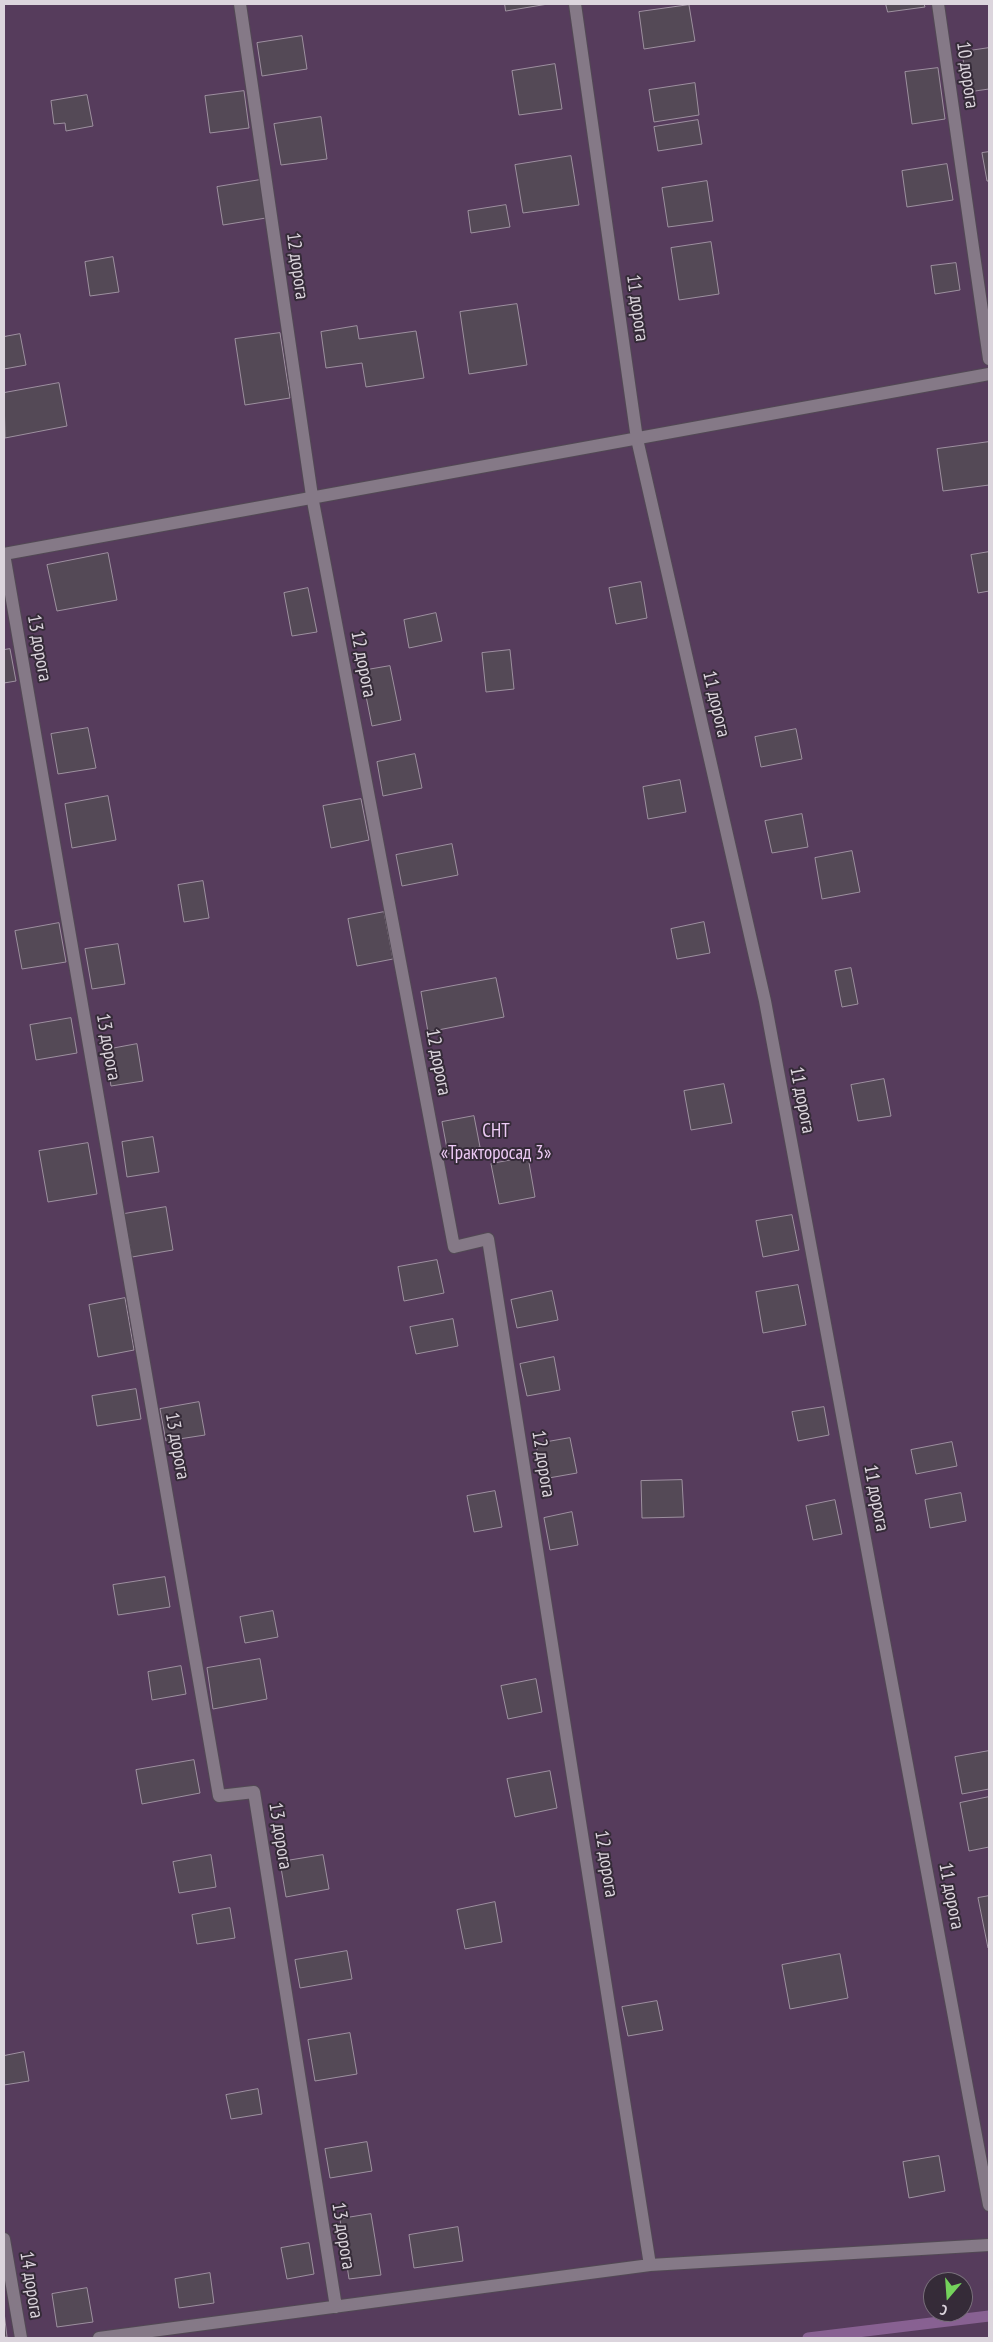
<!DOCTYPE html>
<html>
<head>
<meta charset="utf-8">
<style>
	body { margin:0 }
	#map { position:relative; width:993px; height:2342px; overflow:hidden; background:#352b38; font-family:"PT Sans Narrow",sans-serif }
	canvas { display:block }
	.frame { position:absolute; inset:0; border:5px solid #dcd5dd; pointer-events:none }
	.north { position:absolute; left:923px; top:2272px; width:50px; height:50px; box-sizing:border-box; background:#352b38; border:1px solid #786f7a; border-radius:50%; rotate:198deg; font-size:14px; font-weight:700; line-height:20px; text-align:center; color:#dcd5dd }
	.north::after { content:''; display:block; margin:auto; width:18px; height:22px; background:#74d25c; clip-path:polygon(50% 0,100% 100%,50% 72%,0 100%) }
</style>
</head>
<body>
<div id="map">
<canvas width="993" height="2342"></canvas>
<div class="frame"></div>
<div class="north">С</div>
</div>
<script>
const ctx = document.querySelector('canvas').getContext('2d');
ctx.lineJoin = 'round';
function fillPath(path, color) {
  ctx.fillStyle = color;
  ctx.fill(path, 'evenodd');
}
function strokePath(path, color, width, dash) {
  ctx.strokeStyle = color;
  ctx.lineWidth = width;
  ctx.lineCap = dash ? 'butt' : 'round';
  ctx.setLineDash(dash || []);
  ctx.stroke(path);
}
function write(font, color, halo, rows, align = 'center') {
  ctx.font = font + ' "PT Sans Narrow",sans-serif';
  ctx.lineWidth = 4;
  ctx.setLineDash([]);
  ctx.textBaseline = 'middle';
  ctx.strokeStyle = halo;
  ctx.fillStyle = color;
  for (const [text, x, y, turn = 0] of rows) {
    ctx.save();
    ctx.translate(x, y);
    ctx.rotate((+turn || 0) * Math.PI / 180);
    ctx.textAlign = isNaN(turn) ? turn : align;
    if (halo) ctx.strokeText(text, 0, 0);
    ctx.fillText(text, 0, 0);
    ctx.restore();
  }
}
const green = new Path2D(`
	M4,4H989V2338H4ZM933,2282H963V2312H933Z`);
const stream = new Path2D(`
	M808,2338L989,2316`);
const building = new Path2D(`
	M505,4H548L506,11Z
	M886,4H924L925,7L888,12Z
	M689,5L695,41L644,49L639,12Z
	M302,36L307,69L262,76L257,43Z
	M989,48V89L968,92L962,52Z
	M555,64L562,109L519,115L512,71Z
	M938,68L945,119L912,124L905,72Z
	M695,83L699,115L654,122L649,90Z
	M244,91L249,128L210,133L205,96Z
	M87,95L93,126L66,131L65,123L54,124L51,101Z
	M321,117L327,159L281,165L274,124Z
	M698,120L702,144L658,151L654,127Z
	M989,152V181H987L982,153Z
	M571,156L579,205L523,213L515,165Z
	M947,164L953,200L907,207L902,171Z
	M260,180L266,218L223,225L217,187Z
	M707,181L713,221L668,227L662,188Z
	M506,205L510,227L471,233L468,211Z
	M711,242L719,294L679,300L671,248Z
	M113,257L119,292L90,296L85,262Z
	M956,263L960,290L935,294L931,266Z
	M517,304L527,365L469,374L460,312Z
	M357,326L359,339L416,331L424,378L366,387L362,363L326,368L321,332Z
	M280,333L290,398L245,405L235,339Z
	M20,334L26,365L4,369V337Z
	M59,383L67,426L5,438L4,393Z
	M989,442V485L943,491L937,449Z
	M989,552V591L978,593L971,555Z
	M108,553L117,600L57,611L47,565Z
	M641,582L647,618L616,624L609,588Z
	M308,588L317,632L292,636L284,593Z
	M436,613L442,641L409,648L404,620Z
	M10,649L16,681L4,683V650Z
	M510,650L514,689L486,692L482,653Z
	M390,666L401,720L372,726L361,671Z
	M88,728L96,768L58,774L51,734Z
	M796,729L802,759L761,767L755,737Z
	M415,754L422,788L383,796L377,762Z
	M680,780L686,812L648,819L643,787Z
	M108,796L116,840L72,848L65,804Z
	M361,799L369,840L331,848L323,806Z
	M802,814L808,847L772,853L765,821Z
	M452,844L458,875L402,886L396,855Z
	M852,851L860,892L822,899L815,858Z
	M203,881L209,918L184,922L178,885Z
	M384,912L393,959L357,966L348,919Z
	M704,922L710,953L677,959L671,929Z
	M59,923L66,962L22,969L15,931Z
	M118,944L125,984L92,989L85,949Z
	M851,968L858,1004L842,1007L835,971Z
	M496,978L504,1017L428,1032L421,992Z
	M71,1018L77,1053L36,1060L30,1025Z
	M137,1044L143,1081L111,1086L105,1050Z
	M884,1079L891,1116L858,1121L851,1085Z
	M724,1084L732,1123L691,1130L684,1091Z
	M474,1116L480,1147L448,1154L442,1122Z
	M153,1137L159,1172L127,1177L122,1142Z
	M88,1143L97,1194L48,1202L39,1151Z
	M528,1157L535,1197L499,1204L491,1164Z
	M166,1207L173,1250L132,1257L124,1214Z
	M792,1215L799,1250L763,1257L756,1221Z
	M437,1260L444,1293L404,1301L398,1267Z
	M798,1285L806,1325L763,1333L756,1292Z
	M552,1291L558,1320L517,1328L511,1300Z
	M125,1298L134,1350L98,1357L89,1305Z
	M453,1319L458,1346L416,1354L410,1327Z
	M554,1357L560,1390L527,1396L520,1364Z
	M136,1389L141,1419L97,1426L92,1396Z
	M199,1402L205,1435L166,1441L160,1409Z
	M824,1407L829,1435L798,1441L792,1412Z
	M570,1438L577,1473L543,1479L536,1444Z
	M952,1442L957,1466L916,1474L911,1450Z
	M682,1480L684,1517L642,1518L641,1481Z
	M495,1491L502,1527L474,1532L467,1496Z
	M961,1493L966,1521L930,1528L925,1500Z
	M835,1500L842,1534L813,1540L806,1506Z
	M572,1512L578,1545L550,1550L544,1518Z
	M165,1577L170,1607L118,1615L113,1585Z
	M273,1611L278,1637L245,1643L240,1617Z
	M260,1659L267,1699L213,1709L207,1668Z
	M181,1666L186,1694L152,1700L148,1672Z
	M536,1679L542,1712L508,1719L501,1686Z
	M989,1751V1789L962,1794L955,1757Z
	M194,1760L200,1793L142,1804L136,1770Z
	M550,1771L557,1808L515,1817L507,1779Z
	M989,1797V1847L969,1851L960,1803Z
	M211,1855L216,1887L179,1893L173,1862Z
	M323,1855L329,1889L286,1897L280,1862Z
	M989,1896V1948H988L978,1898Z
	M495,1902L502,1942L465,1949L457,1910Z
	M230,1908L235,1938L197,1944L192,1915Z
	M347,1951L352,1979L300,1988L295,1960Z
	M840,1954L848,1998L790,2009L782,1965Z
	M657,2001L663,2030L628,2036L622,2007Z
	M350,2033L357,2074L315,2081L308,2040Z
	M24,2052L29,2081L4,2085V2056Z
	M258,2089L262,2114L231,2119L226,2095Z
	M367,2142L372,2171L330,2178L325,2149Z
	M939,2156L945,2191L909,2198L903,2162Z
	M371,2214L381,2275L349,2279L340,2219Z
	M458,2227L463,2261L414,2268L409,2235Z
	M309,2243L314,2274L287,2279L281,2248Z
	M210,2273L214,2303L179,2308L175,2279Z
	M87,2288L93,2322L57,2327L52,2294Z
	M4,2312L7,2337H4Z`);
const street = new Path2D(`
	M240,4L312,496L454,1247L488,1239L650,2265
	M575,4L637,439L765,1001L989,2205
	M938,4L989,359
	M4,554L219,1796L254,1792L336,2307
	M4,554L989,374
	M4,2239L21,2338
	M99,2338L650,2265L989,2245`);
const streetNames = [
	["10 дорога",967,75,82],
	["12 дорога",297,266,82],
	["11 дорога",637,308,82],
	["13 дорога",39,648,80],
	["12 дорога",363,664,79],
	["11 дорога",716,704,77],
	["13 дорога",108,1047,80],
	["12 дорога",438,1062,79],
	["11 дорога",802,1100,79],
	["13 дорога",177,1446,80],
	["12 дорога",543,1464,81],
	["11 дорога",876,1498,79],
	["13 дорога",280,1836,81],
	["12 дорога",606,1864,81],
	["11 дорога",951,1896,79],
	["13 дорога",343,2236,81],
	["14 дорога",31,2285,81]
];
const parkNames = [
	["СНТ",496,1132],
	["«Тракторосад 3»",496,1154]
];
fillPath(green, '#563c5c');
strokePath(stream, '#886192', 11);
fillPath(building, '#544956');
strokePath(building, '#9d909f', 1);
strokePath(street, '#524954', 14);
strokePath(street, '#857987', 12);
write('19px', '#dcd5dd', '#352b38', streetNames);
write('19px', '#eecbf6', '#352b38', parkNames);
</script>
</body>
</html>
